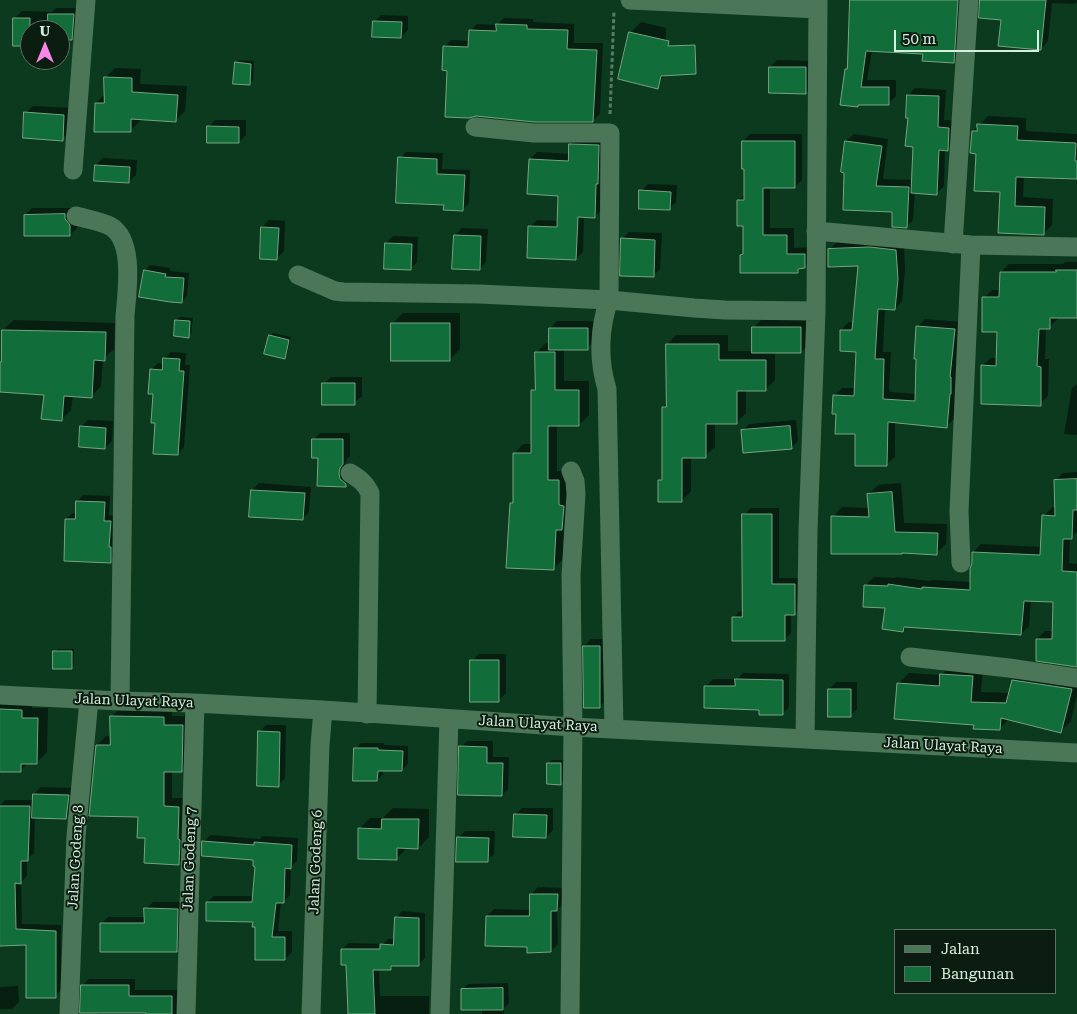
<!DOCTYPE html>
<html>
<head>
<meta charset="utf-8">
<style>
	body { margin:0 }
	#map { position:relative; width:1077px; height:1014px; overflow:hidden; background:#0c3a1e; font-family:"Roboto Serif",serif }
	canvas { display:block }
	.legend { position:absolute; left:894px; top:929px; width:162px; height:65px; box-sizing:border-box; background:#0b1d10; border:1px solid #5d7162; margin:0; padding:6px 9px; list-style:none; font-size:15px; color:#d7efdd }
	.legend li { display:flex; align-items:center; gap:10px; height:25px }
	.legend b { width:25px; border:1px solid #5d7162 }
	.north { position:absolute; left:20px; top:20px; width:50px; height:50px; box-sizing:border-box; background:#0b1d10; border:1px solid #5d7162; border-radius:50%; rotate:0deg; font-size:14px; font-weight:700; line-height:20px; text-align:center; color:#d7efdd }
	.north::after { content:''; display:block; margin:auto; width:18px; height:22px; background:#f987e9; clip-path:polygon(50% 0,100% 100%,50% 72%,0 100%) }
	.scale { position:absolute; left:894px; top:30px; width:145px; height:22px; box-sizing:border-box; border:2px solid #d7efdd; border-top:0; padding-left:6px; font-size:15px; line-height:18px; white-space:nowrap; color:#d7efdd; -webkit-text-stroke:4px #0b1d10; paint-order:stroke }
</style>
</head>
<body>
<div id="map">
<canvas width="1077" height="1014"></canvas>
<ul class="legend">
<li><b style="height:6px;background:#4b7758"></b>Jalan</li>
<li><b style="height:14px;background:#116d3a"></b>Bangunan</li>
</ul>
<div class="north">U</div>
<div class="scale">50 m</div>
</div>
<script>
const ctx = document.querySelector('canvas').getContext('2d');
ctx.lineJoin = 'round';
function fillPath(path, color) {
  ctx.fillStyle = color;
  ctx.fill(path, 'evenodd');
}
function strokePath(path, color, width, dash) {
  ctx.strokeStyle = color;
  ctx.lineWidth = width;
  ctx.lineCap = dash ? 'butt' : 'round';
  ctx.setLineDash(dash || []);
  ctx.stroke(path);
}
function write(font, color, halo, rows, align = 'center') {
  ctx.font = font + ' "Roboto Serif",serif';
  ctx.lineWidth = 4;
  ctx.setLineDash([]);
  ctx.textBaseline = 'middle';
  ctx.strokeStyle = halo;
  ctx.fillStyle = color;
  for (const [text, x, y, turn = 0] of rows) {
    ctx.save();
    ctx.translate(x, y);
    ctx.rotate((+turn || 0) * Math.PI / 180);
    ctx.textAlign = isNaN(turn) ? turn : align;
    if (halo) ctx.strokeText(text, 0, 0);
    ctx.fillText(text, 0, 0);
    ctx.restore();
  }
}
const shadow = new Path2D(`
	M851,0H964L961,54L953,61L924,53L872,50L867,80H896V96L888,104H859L857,106L846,70L848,68Z
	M981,0H1077V2L1074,4L1052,3L1048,41L1041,49L1002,19Z
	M56,8H80L78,32L71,39H60V30H30V45L15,18L22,11L52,12Z
	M381,15L408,16V30L401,37L374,22Z
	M504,18L533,19V22L574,24V43H603L600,114L593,120L448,69L445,46L451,40L469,41L470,31L477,24L497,25Z
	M641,22L666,28L665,76L654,87L630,33Z
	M239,60L254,61L253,80L249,84L236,63Z
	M777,60L813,61V86L806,93L770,67Z
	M115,68L141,69L140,84L187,86L185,111L176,120L140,118V121L130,131L96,103L105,94L106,77Z
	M915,88L946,90L944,120L956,121L954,142L947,149H945L944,186L937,193L915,192L913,220L906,227L894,211L845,172L842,171L846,141L854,134L888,139L883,179L913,180L914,146L910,117L908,95Z
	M33,106L71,108L69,132L62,139L26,113Z
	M988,116L1026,118V131L1077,134V178L1024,176L1023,197L1053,199L1052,225L1043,234L1000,232L1001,191L977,153L973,131Z
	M215,120H246V135L239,142L208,127Z
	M750,134H802V180L795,187H770V228H794V248L812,247V260L798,272L741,255L745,251V224L738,201L745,194L743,141Z
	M577,138L605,139L602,210L594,217L584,216L583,252L576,259L530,227L537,220L558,221L559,194L530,159L537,152L570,154V145Z
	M406,152L443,153L442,169L470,170L469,203L463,209L445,204L400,158Z
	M103,158L137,160L136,175L129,182L96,165Z
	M648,184L677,185L676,202L669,209L641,191Z
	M32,208H72V212L77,218V228L70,235L25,215Z
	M269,220L285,221L284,251L277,258H261L262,227Z
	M462,228L488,229L486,262L479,269L455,235Z
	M629,232L662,233L660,269L653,276L622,239Z
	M393,236L418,237L417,262L410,269L386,243Z
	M837,242H904L905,270L902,301L895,309L885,308L883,352H891L889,389L890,392L916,394L918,327L925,319L962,322L954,419L946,426L895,422V457L887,464L838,413L835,395L842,388H856L858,350L841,330L849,322L854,323L859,265L829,250Z
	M1065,262H1077V316H1058V319L1049,327H1046L1045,359H1049L1048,396L1040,404L982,366L991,358H997L999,331L984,298L992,290H1000L1001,272L1009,264H1063Z
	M150,265L170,268V271L189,273L187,296L182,302L145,270Z
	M403,313H460V349L450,360L392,324Z
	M180,317L193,318L191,333L188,337L176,320Z
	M14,320L115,323L114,349L103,359L101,386L91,397L73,395L71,410L61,420L45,394L0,391V362L2,360L3,330Z
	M761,320H808V345L801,352H775V380L765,390H746V413L736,423H715V447L705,456H691V491L682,501L659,481L663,477V407L667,403V345L676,335H728V351H754V327Z
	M557,321H594V341L587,348H564V381H589V415L579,425H557V471H568L572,519L564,527L563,559L553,569L511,504L514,501V454L523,444H533V390L536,386V353L546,343H550V328Z
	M273,333L291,337L287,355L284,358L270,336Z
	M171,352L186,353L185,365H190L184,447L178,454L156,422L151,370L158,363H164V359Z
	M331,377H362V396L354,403L324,384Z
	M1077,384V435L1064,434L1072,388Z
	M88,420L113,421L112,441L105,448L81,427Z
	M796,420L798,441L791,448L742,431L749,424Z
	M320,433H350V456L347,459L345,465L352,478L345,485L319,456L313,440Z
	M1077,472V532L1070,538L1069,563L1077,564V665L1037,639L1045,631H1053L1054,601L1031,600L1029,626L1021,634L907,626L903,631L886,607L866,585L874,577L896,578L897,577L929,581L931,580L971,582L973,552L981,544L1042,547L1044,516L1052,507L1056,508L1055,481L1063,473Z
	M259,483L311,487L309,512L302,519L252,490Z
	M901,483L904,523L947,524L946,544L936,553L833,517L842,507L869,508L868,495L878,485Z
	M83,495L110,496L109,515L116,516V555L110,561L66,519L73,513H77V501Z
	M751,508H779V578H801V607L794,614H791V633L784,640L733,618L740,611H743L744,515Z
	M591,639H606V700L599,707L584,646Z
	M58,649H74V665L71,668L55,652Z
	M479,654H506V693L499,700L472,661Z
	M952,664L983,666L981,692L1010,693L1013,680L1023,670L1077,678V695L1071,721L1060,732L1009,719L999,729L975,723L899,683L909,673L941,675Z
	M743,673L789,674V707L782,714L760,708L706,686L713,679H737Z
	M836,682H857V709L850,716L829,689Z
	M0,700H32V708H48L47,752L36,763H28L20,771H0Z
	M120,708H172V716H191L190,762L181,771H172V798H187V855L178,864L146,837L139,816L97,745L106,736H111V717Z
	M266,725H286L285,778L278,785L259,732Z
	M467,741H493V757H509L508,789L502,795L461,747Z
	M361,743H384V745L408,746V764L402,770H383V774L377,780L355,749Z
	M552,760H564V780L561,783L548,763Z
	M41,787L75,788L73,810L66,817H35L34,853L27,859V876L21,882L22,924L61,925V990L55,997L28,943L0,944V805L5,800H34V794Z
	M393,808L429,809V837L418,848H407L396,859L359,829L370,818H383Z
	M522,808H553V830L546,837L515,815Z
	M465,831H495L494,854L487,861L458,838Z
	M210,835L260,839L262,836L298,838L297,861L291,867L290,895L283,902H281L278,931H292V952L285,959L256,926L254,921L207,902L214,896H254L256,865L255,859L204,842Z
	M538,887L565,888L564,903L557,910L558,944L551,951L528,945L487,916L494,909L531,910V894Z
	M153,902H184L183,944L176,951L101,924L108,917H146V909Z
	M402,911L425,913V958L419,964H396L391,969H379L380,996H429V1014H349L347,964L342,949L349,943L383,944L388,939H395L396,918Z
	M89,979H135V990H178V1014H97V1012L83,985Z
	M508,983L509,1003L504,1008V1014H482V1009L462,990L468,984Z
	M18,986L19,1002L12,1009H0V987Z`);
const building = new Path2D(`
	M850,0H958L954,63L922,61L923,54L866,51L861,87H889V105H858V107L840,105L845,69H847Z
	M980,0H1046L1041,50L998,46L1001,20L979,18Z
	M48,14H74L72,40H60V30H48Z
	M13,18H30V46H13Z
	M373,21L402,22L401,38L372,37Z
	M496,24L527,25V29L568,30L567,49L597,50L593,122H535L476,116L469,118L445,117L447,71L442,70L443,46L468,47L469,30L496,31Z
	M629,32L669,41L668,46L695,45L696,74L661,76L658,89L618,79Z
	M235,62L251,64L250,85L233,84Z
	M769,67H806V94L769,93Z
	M104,77L132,78V92L178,95L176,122L131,119V132H94L95,103H104Z
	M907,95L939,96L938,127L949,128L948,151L939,150L937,195L911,193L913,147L905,146L908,118H906Z
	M24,112L64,115L63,141L23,138Z
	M977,124L1018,126L1017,140L1076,143L1075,161H1077V179L1016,177L1015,206L1045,207L1044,235L998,233L1000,192L974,191L976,154L970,153L972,131H977Z
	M207,126L239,127V143H207Z
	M742,141H795V188H763V235H787V254H805V268L798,269V273H740V255L743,254V226H737V200H744V169H742Z
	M845,141L882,146L876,186L909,187L907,228L892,227V212L843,210L844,173L841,172Z
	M569,144L599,145L598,184H596L595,218L578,217L576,260L527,258L528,226L557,227L558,196L527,194L529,159L568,161Z
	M398,157L437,159V174L465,175L463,211L443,210L444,205L396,203Z
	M95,165L130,167L129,183L94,181Z
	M639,190L671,192L670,210L639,209Z
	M65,214V219L70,225V236H24V215Z
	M261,227L279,228L277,260L260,259Z
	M454,235L481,236L480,270L452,269Z
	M621,238L655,240L654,277L620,276Z
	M385,243L412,244L411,270L384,269Z
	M870,247L896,250L898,279L895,310L878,309L875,359H884L883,399L915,401L916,359H914L916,326L955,329L950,377H951V394H950L947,428L888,422L887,466H855V434H835L836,414H832L833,395L854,396L856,352L840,351V330H852L858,266L828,267V249Z
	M144,270L166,274L165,277L184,278L182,303L170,302L139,297Z
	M1056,270H1077V318H1050V329H1039L1037,366L1041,367V406L981,404V365L996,366L997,332H982V297H999L1000,272H1056Z
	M175,320L190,321L189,338L174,336Z
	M391,323H450V361H391Z
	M752,327H801V353H752Z
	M549,328H588V350H549Z
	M2,330L106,332L105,361L94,360L92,398L64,396L62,421L41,419L44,395L0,392V362H1Z
	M269,335L289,340L285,359L264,354Z
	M666,344H719V360H766V391H737V424H706V458H682V502H658V480H662V407H666Z
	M535,352H555V390H579V426H548V480H559V505L564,506L562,530H556L554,570L506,568L510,503H513V453H531V390H535Z
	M163,358L180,359L179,371H184L178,455L153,454L155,423H151L153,394H148L150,369L162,370Z
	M322,383H355V405H322Z
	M80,426L106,428L105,449L79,447Z
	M790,426L792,449L743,453L741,430Z
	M312,439H343V464L340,468L339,473L340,479L346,484V487L317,486L318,458H312Z
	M1077,479V510H1073L1072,539H1063L1062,571L1077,572V667L1036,661V639H1052L1053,602L1024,601L1021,635L904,627L903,632L882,629L885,608L863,607L864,585L888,586V584L922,589V587L970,590V569L972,563V552L1040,555L1042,515L1055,516L1054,480Z
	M251,490L305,493L303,520L249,517Z
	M892,492L895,532L938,533L937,555L902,553V554H831V516L869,517L867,494Z
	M76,501L105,502L104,521H111L109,547H111V563L64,561L65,519H75Z
	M742,514H772V584H795V615H785V641H732V617H742Z
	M583,646H600V708H584Z
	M53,651H72V669H53Z
	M470,660H499V702H470Z
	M940,674L973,676L971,702L1006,703L1012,680L1072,689L1061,733L1001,718L1000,730L973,729L974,725L894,719L897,683L939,686Z
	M735,679L783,680V715H759V710L704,708V686H735Z
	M828,689H851V717H828Z
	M0,709L22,710V718H38L37,764H21V772H0Z
	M110,716L164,717V725H183L182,772H164V806L179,807L178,839L180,840L179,865L144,863L145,838H137L138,817L89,816L96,745H110Z
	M258,731L280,732L279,787L257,786Z
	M459,746L487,747V763H503L502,796L458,795Z
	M354,748H378V750L403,751L402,771H378L377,781H353Z
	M547,763H561V785L547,784Z
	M33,794L69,795L66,819L32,818Z
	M0,806H30L28,861H21V884L15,883L16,929L56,931V998H26V945L0,946Z
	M514,814L547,815L546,838L513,837Z
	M382,819H419L418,849L397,848V860L358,859V828L381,829Z
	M457,837L489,838L488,862H456Z
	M202,841L254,845V842L292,845L291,869L285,868L284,903H276L272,937H285V960H255V927H252L253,922L206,921V902H252L255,867L253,866V860L202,856Z
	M530,894H558L557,911H551V952L527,953V947L485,946L486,916H529Z
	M144,908L178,909L177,952H100V923H144Z
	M395,917L419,918V966H391V970H373L375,1014H348L346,965H341V949H380V944L393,945Z
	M81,985H129V996H172V1014H146V1013H80Z
	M503,988V1010H461V989Z`);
const path = new Path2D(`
	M610,114L614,11`);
const street = new Path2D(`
	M630,0L818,9
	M475,127L534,133H610L609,300L694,308L725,310L816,311
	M73,170L86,0
	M76,216C87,219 100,221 110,226C135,240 127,291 125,316L120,701
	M816,231L971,245L1077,247
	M953,244L969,0
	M298,275L335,291L343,292L479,294L609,300C599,328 598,360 607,389L614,729
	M350,473C360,479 365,483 370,493L367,714
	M961,563L959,511L971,245
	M910,657L1009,668L1077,678
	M0,695L120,701L195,703L323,710L573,727L1077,753
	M805,739L808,531L816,311L818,0
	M69,1014L76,836L89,700
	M186,1014L195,703
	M311,1014L320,745L323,710
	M440,1014L449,719
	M570,1014L573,727L571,575L576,494L575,481L571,471`);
const streetNames = [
	["Jalan Ulayat Raya",134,701,2],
	["Jalan Ulayat Raya",538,724,3],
	["Jalan Ulayat Raya",943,746,3],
	["Jalan Godeng 8",76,857,-87],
	["Jalan Godeng 7",190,859,-88],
	["Jalan Godeng 6",316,862,-88]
];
fillPath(shadow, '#0007');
fillPath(building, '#116d3a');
strokePath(building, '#76a482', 1);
strokePath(path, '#567c64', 3, [4, 2.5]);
strokePath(street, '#4b7758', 19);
write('14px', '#d7efdd', '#0b1d10', streetNames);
</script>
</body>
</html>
